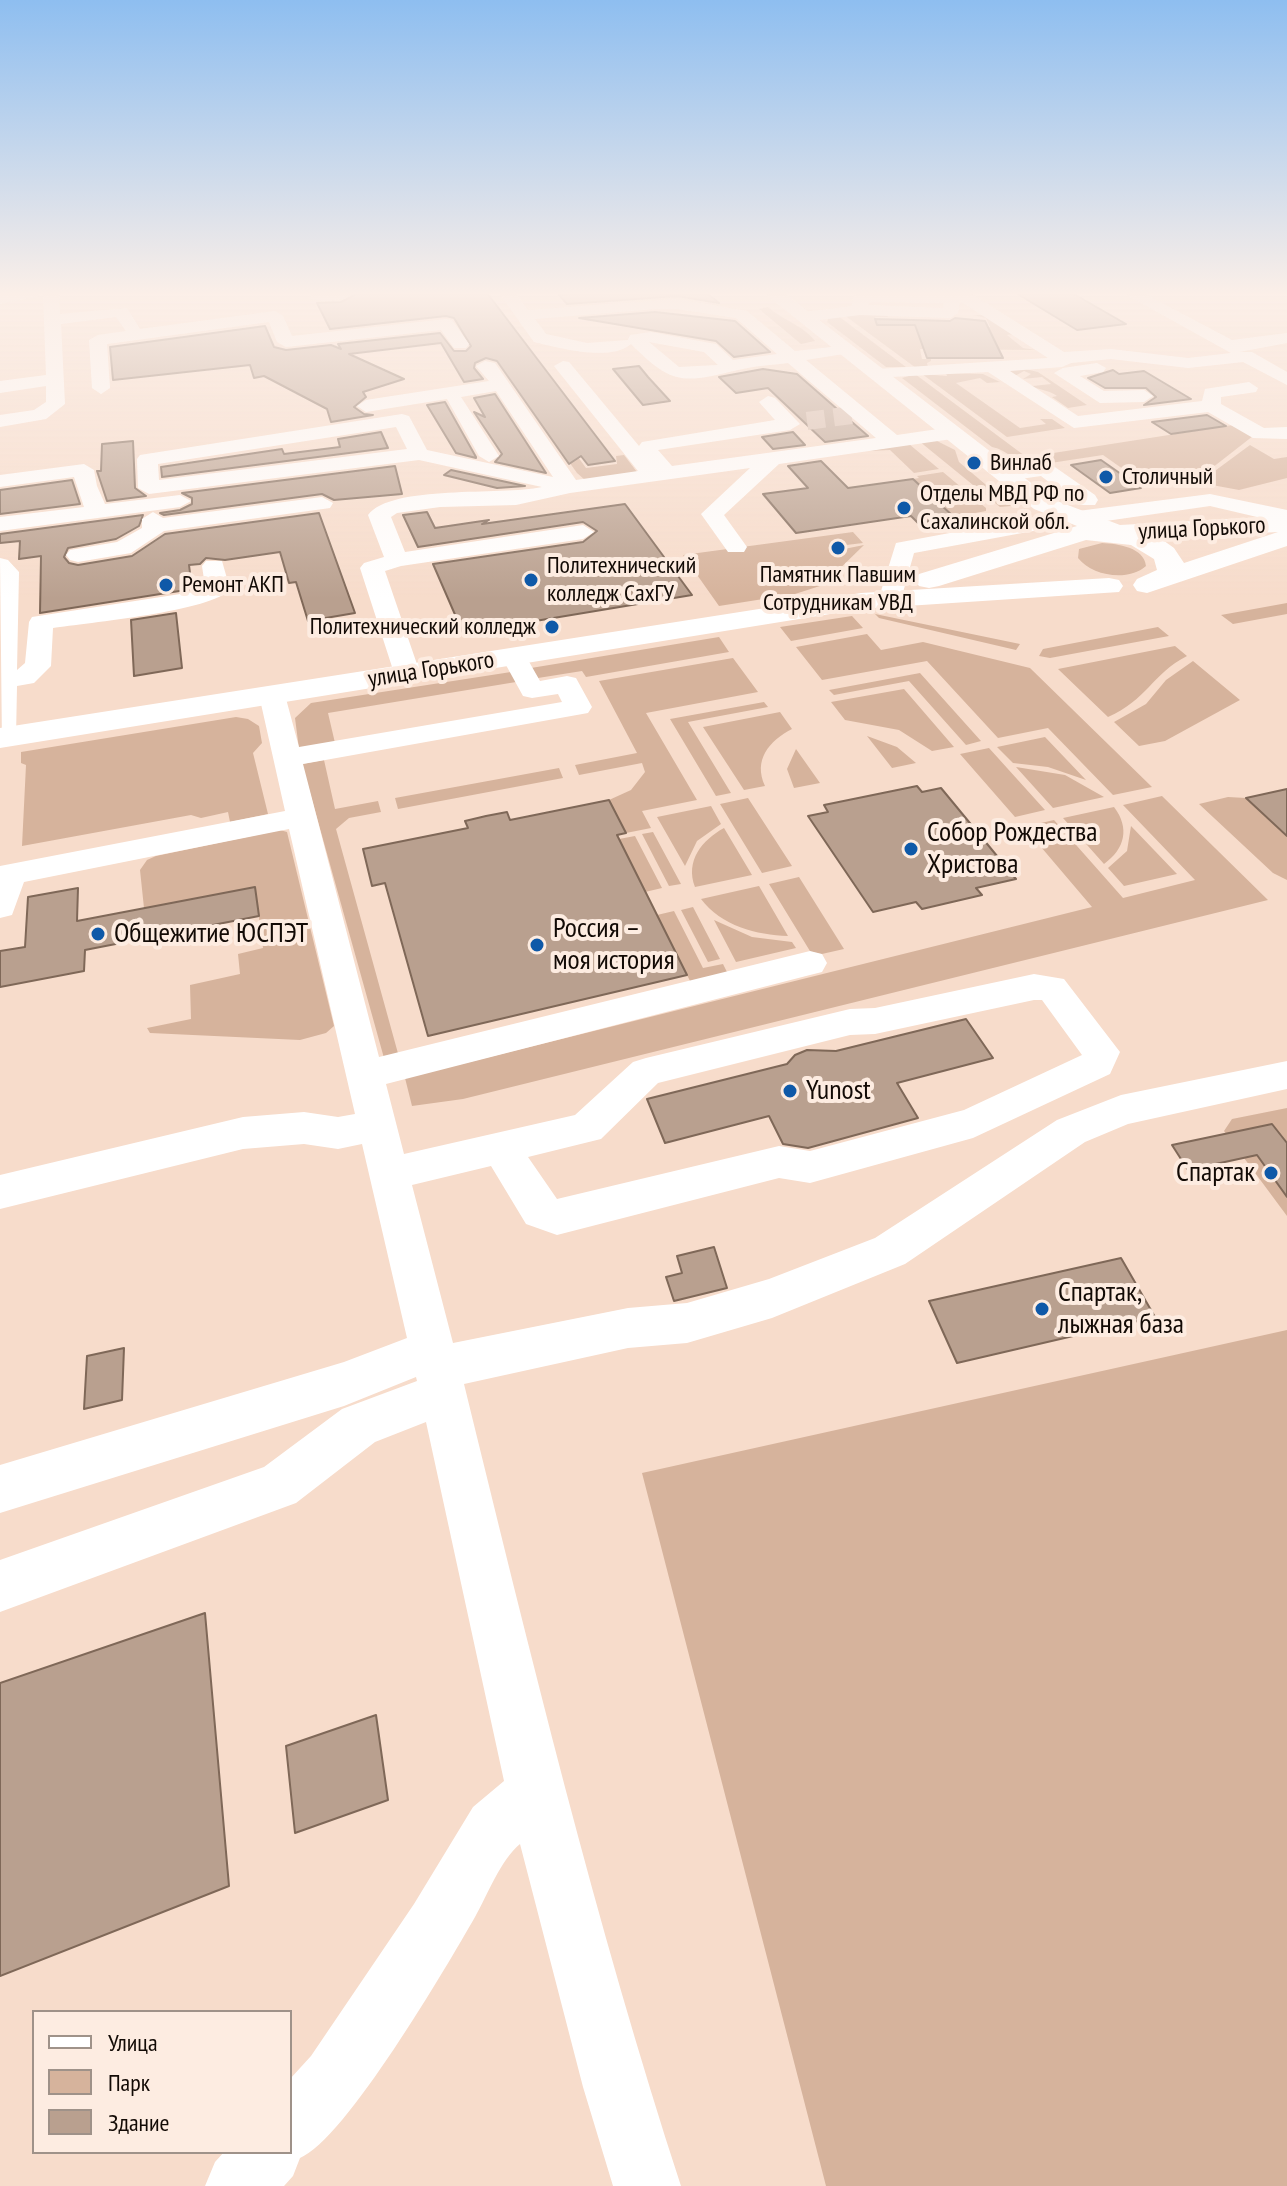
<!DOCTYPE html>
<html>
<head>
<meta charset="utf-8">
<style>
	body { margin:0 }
	#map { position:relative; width:1287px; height:2186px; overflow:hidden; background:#f7dccb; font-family:"PT Sans Narrow",sans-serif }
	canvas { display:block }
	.legend { position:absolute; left:32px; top:2010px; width:260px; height:144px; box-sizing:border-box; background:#fdece1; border:2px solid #9f9289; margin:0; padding:10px 14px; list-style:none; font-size:24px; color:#120a05 }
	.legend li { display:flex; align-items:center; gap:16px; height:40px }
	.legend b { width:40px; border:2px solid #9f9289 }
</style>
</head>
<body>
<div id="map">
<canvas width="1287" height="2186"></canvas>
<ul class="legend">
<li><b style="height:10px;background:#fff"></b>Улица</li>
<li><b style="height:22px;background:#d6b39c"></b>Парк</li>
<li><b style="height:22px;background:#b9a08f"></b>Здание</li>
</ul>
</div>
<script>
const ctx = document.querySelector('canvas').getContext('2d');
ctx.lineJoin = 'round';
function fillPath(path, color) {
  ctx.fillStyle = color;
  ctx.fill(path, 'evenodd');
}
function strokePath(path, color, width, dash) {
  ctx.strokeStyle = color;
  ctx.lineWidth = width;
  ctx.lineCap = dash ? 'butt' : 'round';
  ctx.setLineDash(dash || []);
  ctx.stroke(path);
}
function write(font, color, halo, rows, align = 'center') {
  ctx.font = font + ' "PT Sans Narrow",sans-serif';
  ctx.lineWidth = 8;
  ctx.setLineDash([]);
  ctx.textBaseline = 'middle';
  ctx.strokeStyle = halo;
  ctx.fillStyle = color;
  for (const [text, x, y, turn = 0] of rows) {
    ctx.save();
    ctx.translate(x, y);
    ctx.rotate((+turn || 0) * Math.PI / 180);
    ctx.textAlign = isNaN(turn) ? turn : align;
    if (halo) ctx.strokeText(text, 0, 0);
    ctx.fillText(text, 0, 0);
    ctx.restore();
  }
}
const green = new Path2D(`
	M768,307C783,320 804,326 815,341L801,344L759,309Z
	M887,314L888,317H875L878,325L990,327L986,318L973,315H984L1016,334L1007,335L1023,348L1036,350L920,349L922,359H931V361L927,363L928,367L916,368L844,315Z
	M837,315L906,367H886L827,322L829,317Z
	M1017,367L1038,372L1087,405L1068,408L1052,397L1057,396C1048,389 1035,390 1024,383L1033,386L1051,384L1042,377L1023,379L1031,374L1024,371L1013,377L1002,369Z
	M946,373L983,374L1000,382L987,383L980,378L956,383L1020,428L1046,424L1040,419H1052L1065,428L1007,437L922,374L947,376Z
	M915,374L1037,465C1020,468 1009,450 992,447L902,378Z
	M523,381L586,468L617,464L616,456L624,455L637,472L585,480L577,473L512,382Z
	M1233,425L1253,436L1203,475L1183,474L1140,481L1103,455L1044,464L1034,456Z
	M935,440L955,450L959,462L1011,506L1000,507L919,441Z
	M909,444L939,469L914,473L890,450L868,451Z
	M1250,445L1274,459L1287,457V478L1239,490L1212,485L1208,476Z
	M943,472L986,508V511L954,517L913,479L919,478L917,476Z
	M853,532L863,543L830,547L834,551L864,545L823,585L795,594L719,606L683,555Z
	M1102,543C1118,544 1144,547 1146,566C1128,582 1092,576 1078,558L1079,549Z
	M1287,603V614L1233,624L1221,615Z
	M875,614L1020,644L1016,650L879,618Z
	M852,616L863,628L791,641L780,627Z
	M1158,627L1169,636L1050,658L1039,656L1043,649Z
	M867,634L881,650L923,642L1030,668L1152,787L1113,795L1048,728L998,738L927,661L822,680L796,647Z
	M719,637L729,652L586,677L582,671L538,678L531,668Z
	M1175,646L1187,656C1152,674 1147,700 1108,717L1058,669Z
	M733,658L758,692L646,713L697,800L642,811L651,828L626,833L609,800L631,790L645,772L642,763L579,775L575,765L637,753L599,681Z
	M1193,661L1240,700L1165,741L1139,746L1114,722L1146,704L1166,680Z
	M511,672L516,682L328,713L335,743L299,749L295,718L311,703Z
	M920,673L981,741L966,745L909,681L834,695L829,690Z
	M904,689L954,747L932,751L899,730L845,720L831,702Z
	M764,702L768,707L688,722L731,793L716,796L670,719Z
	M780,712L792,729C769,741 753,760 765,786L744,790L703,727Z
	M236,717L248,719L259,726L262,743L253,753L268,814L230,822L228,812L201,818L191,815L22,846L26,765L21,763V752Z
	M867,736L897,747L916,763L892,768Z
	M1045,737L1086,780L1048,767L1013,763L997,747Z
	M989,748L1045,810L1015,817L960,754Z
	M796,749L820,783L794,788L787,769Z
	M324,760L335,809L378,801L381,812L349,818L336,829L399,1057L384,1058L302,764Z
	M1016,767L1065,775L1104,797L1053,808Z
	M559,768L563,778L398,809L395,798Z
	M1162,796L1268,900L463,1099L412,1106L405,1078L1092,907L1024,827L1054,820L1123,898L1195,880L1123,805Z
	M1228,797L1246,798L1287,836V880L1273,873L1199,804Z
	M748,798L792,866L762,873L720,804Z
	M711,806L721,824L697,841L685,866L657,817Z
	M1114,807C1130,828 1125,849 1104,864L1063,818Z
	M1131,826L1177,874L1124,886L1108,868L1127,851Z
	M724,828L752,875L695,887C685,861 702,840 724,828Z
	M280,830L287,832L334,1026L326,1033L300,1040L150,1033L147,1028L191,1019L190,985L240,974L238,954L263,948L255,887L144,908L140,870L147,860L156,856Z
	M653,832L681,884L669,886L642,834Z
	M635,836L662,888L645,892L619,839Z
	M799,877L844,949L813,956L769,884Z
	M759,886L788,936C757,935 721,926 701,899Z
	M693,907L720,959L708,962L681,910Z
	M674,911L703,968L723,964L729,976L692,985L657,915Z
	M714,920L752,937L792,942L796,948L736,962Z
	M1287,1108V1216L1224,1131L1232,1119Z
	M1287,1330V2186H826L642,1473Z`);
const building = new Path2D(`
	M358,293H487L615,461L588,465L581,456L569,464L497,361L486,358L475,363L474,368L483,379L464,382L441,343L349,354L404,379L363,392L366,397L354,407L364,414L373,415L331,422L327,409L264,376L254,378L250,365L113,380L110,347L265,326L274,347L286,350L331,345L341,349L338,344L440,333L454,351H466L471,346L454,318L446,316L330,329L317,303L341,302Z
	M580,293H707L719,303L677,296L567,304L559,295Z
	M1016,293H1072L1126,324L1077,330Z
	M655,312L735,321L770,352L734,357L716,341L579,318Z
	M955,318L985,321L1003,358H927L915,325H877L875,319L950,321Z
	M639,366L648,377L670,401L643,405L613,369Z
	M763,369L797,374L868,436L825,442L768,388L736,393L719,377Z
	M1113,370L1119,374L1144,371L1191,399L1144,405L1156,397L1146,388H1105L1088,378Z
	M495,394L546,473L495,462L502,454L474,412L485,417L474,398Z
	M445,402L476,457V458L456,453L427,405Z
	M1207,415L1226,426L1171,434L1152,422Z
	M381,432L388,448L162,477L161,467L282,449L284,454L340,447L338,439Z
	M793,432L805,445L773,449L762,437Z
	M133,441L135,488L146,496L107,501L97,471H101L102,444Z
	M1101,460L1141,488L1110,493L1071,465Z
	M821,461L848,488L913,479L954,517L918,523L911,516L796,533L763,494L808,488L788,466Z
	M395,466L402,494L334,500L322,494L164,515L160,513L180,510L192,504V498L182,493Z
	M451,470L525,486L497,488L444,475Z
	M72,480L80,504L0,514V490Z
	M625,504L692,595L463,633L433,564L583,542L597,531L583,522L418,547L403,515L427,512L435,528L489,520L482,524Z
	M319,513L355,613L308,621L296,582L289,583L280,552L225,560L206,558L200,564L189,565L192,589L40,613L41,556L19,559L20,541L0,543V534L143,515L139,526L116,539L68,548L64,557L69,563L78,565L132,556L165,534Z
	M176,613L182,668L134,676L131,620Z
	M917,786L922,792L941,788L1016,879L976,888L982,895L922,909L916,902L873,912L808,816L828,812L824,805Z
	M1287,789V836L1246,798Z
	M609,800L626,833L617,835L687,975L428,1036L385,883L372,886L363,849L468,828L465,821L486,816L507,812L510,820Z
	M255,887L259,916L85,950L84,971L0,987V951L25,947L28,897L78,888L77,921Z
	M966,1019L993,1058L897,1083L918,1118L808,1148L783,1144L769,1116L665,1143L647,1099L787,1064L795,1055L807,1050L836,1051Z
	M1272,1124L1287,1143V1197L1257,1155L1188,1170L1172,1145Z
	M714,1247L727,1288L674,1301L666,1277L682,1273L677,1256Z
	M1121,1258L1155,1317L957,1363L929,1301Z
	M124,1348L122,1400L84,1409L87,1356Z
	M205,1613L229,1886L0,1976V1683Z
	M376,1715L388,1800L295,1833L286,1746Z`);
const minorTunnel = new Path2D(`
	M807,421L859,414`);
const minor = new Path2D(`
	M40,293L38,296L0,304V294Z
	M43,293H59L60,314L127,308L140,329L275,311L283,316L292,336L446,319L452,320L469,344L466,348H454L441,330L286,347L277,342L269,322L107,344L110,388L101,394L92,388L89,340L98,335L126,331L116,317L61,324L65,404L46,419L0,427V415L34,410L46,402V386L0,393V381L46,375Z
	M311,293H355C346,301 324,302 311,299Z
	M499,293H515L528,310L677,299L747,311L795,351L850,345L853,349L850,353L806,360L897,435L952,427L962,433L952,439L779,464L724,515L747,547L744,552H728L701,514L750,468L570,493L516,505L440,507L397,513L391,517L405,552L583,525L594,532L583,539L401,566L385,571L420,673L416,679H398L394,673L360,568L364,563L384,557L368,515C392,484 501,496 542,487L419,460L149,494L138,488L137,459L140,455L402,414L409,416L427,450L553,477L496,391L461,397L499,456L489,462L479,456L447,399L366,412L357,406L366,400L489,381L476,366L485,361L495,363L576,480L638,471L554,366L563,361L569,362L639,446L642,442L775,420L759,402L768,396L775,398L800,424L790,430L658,450L672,466L876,438L788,363C772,365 754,366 738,370C683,383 673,386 631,344C610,362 559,348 534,342ZM655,309H677L736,318L777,354L733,360L716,344L710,343L651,332L630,335L628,340L587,343L546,334L535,319ZM649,342L704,352L718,365L679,367ZM396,427L407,449L159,480L158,464Z
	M858,293H970L1064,352L1111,349L1188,358L1231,353L1123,293H1143L1232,340L1287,333V343L1239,352H1252L1287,372V385L1243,362L1188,368L1111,359L1071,363L1062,367L1010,371L1078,416L1202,401L1205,389L1249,382L1258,388L1256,392L1221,397V404L1264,428L1287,427V439L1253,438L1208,412L1074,428L988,372L871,378L868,374L877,369L1048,358L960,301L958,313L950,318L860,315L804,322L796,317L804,312L852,306L853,297ZM869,302L944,303L943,308L868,305Z
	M1097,363L1106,368L1103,372L1080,376L1104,391L1144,390L1153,396L1144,402L1100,403L1054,373L1063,368Z
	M1045,463L1052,465L1095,495L1098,500L1095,505H1079L1041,476L1006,481L996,475L1006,469Z
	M84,464L94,470L97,486L105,504L180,495L191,501L180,507L0,531V517L84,507L74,477L0,487V475Z
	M1210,494L1287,510V524L1210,506L1078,525L1067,518L1078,511Z
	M322,497L333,503L330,508L164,531L131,553L78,562L70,560L66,555L70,550L117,542L142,528V519L153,512L163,518Z
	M1052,514L1063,521L1060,526L914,553L902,596H884L881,591L896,543Z
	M0,558L8,560L19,572L17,670L25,663L29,622L32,617L193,592L205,586L202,566L206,561H222L230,589C215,611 85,623 53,628L51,666L34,683L17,686L16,738L12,744L2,746Z
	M514,648L523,651L540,681L567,676L576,678L592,707L588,713L303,764L379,1057L810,951L822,954L827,963L822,972L810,975L386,1084L404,1154L575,1115L633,1062L646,1058L850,1009L875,1008L1034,974L1064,979L1120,1052L1110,1074L973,1138L810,1183L779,1178L557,1235L526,1224L491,1166L412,1185L453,1343L628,1308L687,1303L769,1279L875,1238L1057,1120L1121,1095L1287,1061V1089L1128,1124L1085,1142L905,1264L772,1318L687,1343L628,1348L464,1384C530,1653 595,1922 681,2186H613L583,2087L520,1844C500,1861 488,1894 475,1917C447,1966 345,2140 300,2158L293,2176L284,2186H205L215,2162L224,2152H290V2079L311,2056L414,1904L473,1807L504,1781L426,1422L375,1442L296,1503L0,1612V1560L264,1467L342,1409L417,1381L416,1377L344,1406L0,1513V1465L344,1362L407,1338L362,1144L338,1149L304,1144L243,1149L0,1209V1175L243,1117L304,1112L338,1117L355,1114L289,829L24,882L12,915L0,918V866L285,811L259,695L262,689H282L285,695L299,747L562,702L558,694L532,698L523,696L501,656L505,651ZM1034,1000H1042L1082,1055L964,1110L810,1151L779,1146L557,1199L528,1157L601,1139L658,1083L850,1035L875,1034Z`);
const major = new Path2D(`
	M764,293H784L1052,499L1120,525L1287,516V546L1147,593L1137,591L1133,585L1137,579L1157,570L1154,559L1131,545L1086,540L939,586L929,588L919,586L915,580L919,574L1077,526L1034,509ZM1278,532L1184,563L1174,548L1160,538Z
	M1109,578L1119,580L1123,586L1119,592L861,609L0,748V728L861,593Z`);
const markers = [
	[974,463,8,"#0f59a8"],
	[1106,477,8,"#0f59a8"],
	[904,508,8,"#0f59a8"],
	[838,548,8,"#0f59a8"],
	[531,580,8,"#0f59a8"],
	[166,585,8,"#0f59a8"],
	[552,627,8,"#0f59a8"],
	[911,849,8,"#0f59a8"],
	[98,934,8,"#0f59a8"],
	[537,945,8,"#0f59a8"],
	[790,1091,8,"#0f59a8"],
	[1271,1173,8,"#0f59a8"],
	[1042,1309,8,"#0f59a8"]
];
const farPoinames = [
	["Винлаб",990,463],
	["Столичный",1122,477],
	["Отделы МВД РФ по",920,494],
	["Сахалинской обл.",920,522],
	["Политехнический",547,566],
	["колледж СахГУ",547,594],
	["Памятник Павшим",838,575,"center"],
	["Сотрудникам УВД",838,603,"center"],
	["Ремонт АКП",182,585],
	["Политехнический колледж",536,627,"right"]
];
const farStreetnames = [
	["улица Горького",1202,529,-3],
	["улица Горького",431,670,-9]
];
const poiNames = [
	["Собор Рождества",927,833],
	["Христова",927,865],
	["Россия –",553,929],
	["моя история",553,961],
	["Общежитие ЮСПЭТ",114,934],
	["Yunost",806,1091],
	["Спартак",1255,1173,"right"],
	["Спартак,",1058,1293],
	["лыжная база",1058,1325]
];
fillPath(green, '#d6b39c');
fillPath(building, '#b9a08f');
strokePath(building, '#7f6858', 2);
strokePath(minorTunnel, '#d5bcad', 18, [18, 9]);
fillPath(minor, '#fff');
fillPath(major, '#fff');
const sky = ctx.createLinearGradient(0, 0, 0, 599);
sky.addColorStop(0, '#8ebef0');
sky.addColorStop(0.49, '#fbefe8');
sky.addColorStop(1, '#fbefe800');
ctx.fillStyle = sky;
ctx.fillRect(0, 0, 1287, 599);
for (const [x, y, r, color] of markers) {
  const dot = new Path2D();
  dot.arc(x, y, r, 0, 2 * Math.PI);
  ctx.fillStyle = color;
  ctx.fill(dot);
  strokePath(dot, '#fdece1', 3);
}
write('24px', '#120a05', '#fdece1', farPoinames, 'left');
write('24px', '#120a05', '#fdece1', farStreetnames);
write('28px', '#120a05', '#fdece1', poiNames, 'left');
</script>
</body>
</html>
